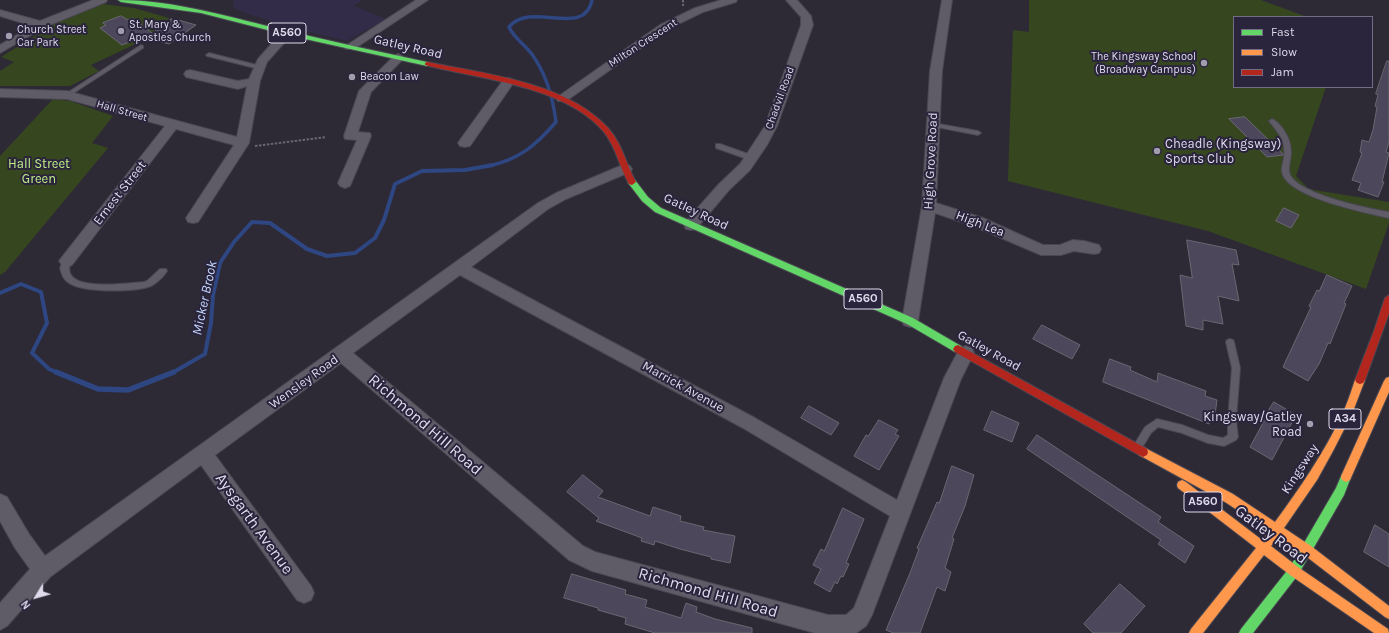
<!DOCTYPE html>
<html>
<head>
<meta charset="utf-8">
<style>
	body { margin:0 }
	#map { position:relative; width:1389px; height:633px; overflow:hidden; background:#2d2a36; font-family:Karla,sans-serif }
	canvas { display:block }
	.legend { position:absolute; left:1233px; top:16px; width:140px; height:72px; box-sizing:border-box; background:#2a243c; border:1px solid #726d82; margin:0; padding:5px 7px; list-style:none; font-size:12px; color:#dfdbec }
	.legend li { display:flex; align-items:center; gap:8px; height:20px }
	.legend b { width:20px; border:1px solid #726d82 }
	.north { position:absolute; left:16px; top:577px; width:40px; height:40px; -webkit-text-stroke:3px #2a243c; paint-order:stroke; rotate:233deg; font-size:11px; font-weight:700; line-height:16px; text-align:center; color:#dfdbec }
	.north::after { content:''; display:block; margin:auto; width:14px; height:18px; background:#dfdbec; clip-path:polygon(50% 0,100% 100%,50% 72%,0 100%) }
</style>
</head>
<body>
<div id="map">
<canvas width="1389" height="633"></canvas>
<ul class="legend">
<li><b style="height:5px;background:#63d668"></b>Fast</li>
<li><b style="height:5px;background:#ff974d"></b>Slow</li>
<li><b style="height:5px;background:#b3261e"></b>Jam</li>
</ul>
<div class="north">N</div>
</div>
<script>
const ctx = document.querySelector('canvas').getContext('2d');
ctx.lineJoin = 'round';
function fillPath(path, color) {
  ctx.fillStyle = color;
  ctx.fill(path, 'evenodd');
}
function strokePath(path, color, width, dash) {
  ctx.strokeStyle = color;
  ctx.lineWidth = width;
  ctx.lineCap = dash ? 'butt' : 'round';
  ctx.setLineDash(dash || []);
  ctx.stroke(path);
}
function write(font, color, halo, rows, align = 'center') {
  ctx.font = font + ' Karla,sans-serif';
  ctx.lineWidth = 4;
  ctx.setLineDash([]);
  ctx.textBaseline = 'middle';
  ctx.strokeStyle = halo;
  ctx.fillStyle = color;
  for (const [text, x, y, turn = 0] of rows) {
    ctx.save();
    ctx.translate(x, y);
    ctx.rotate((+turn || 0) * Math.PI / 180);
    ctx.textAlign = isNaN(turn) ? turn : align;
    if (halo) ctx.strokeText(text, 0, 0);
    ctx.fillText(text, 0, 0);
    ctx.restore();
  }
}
const built = new Path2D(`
	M234,0H362L354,6L386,19L347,41L291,28L237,10L233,6Z`);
const green = new Path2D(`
	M1029,0H1261L1307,17H1234V87H1326L1296,176L1308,188L1314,190L1389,202V223L1366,289L1208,231L1008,181L1013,30L1029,32Z
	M103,4L134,8L169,18V19L145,38L146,39L91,65L99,71L70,86H0V71L14,62L1,57L54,24Z
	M53,99L70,101L113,116L92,143L108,148L5,272L0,275V156Z`);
const streamFar2 = new Path2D(`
	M488,166C519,160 536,145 556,122C553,98 546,73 531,53C524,44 514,38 509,27C532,0 584,39 592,0`);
const streamFar1 = new Path2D(`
	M0,293L21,284L41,292L47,323L32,353L49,369L58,373
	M172,373L205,354L211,323L213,295L220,263L234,242L252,222L270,223L307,249L327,256L355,253L375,238L384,220L395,184L422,171L465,170L493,165`);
const stream = new Path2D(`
	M56,372L98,389L128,390L174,372`);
const building = new Path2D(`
	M121,16L128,20L133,18L152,33L122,45L100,28L106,25L103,23Z
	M175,19L196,25L169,44L147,38Z
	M1387,61H1389V142L1386,152L1389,153L1382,182H1384L1378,197L1358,190L1361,183L1352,180L1362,153L1360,152L1362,140L1369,142L1373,130L1377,107L1375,106L1378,95L1376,94Z
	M1245,117L1283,154V155L1267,157L1229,119Z
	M1284,208L1299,215L1291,228L1276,221Z
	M1187,240L1236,250L1239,265L1232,264L1239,301L1218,296L1223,324L1203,320V330L1186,326L1180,275L1192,278Z
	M1327,275L1352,286L1344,303L1346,304L1330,344L1328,343L1319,364L1308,381L1283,367L1311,307L1309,306L1317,290L1319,291Z
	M1042,325L1080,345L1072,359L1033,339Z
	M1110,359L1131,367L1130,370L1157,382L1158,373L1206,391L1205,396L1217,400L1215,415L1211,414L1209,424L1103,382Z
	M1274,402L1296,415L1272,460L1250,447L1264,421L1263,420Z
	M809,406L839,423L831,435L801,418Z
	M992,411L1019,423L1012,442L984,430Z
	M879,420L898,430L895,434L899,436L879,470L854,456L866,435L868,436Z
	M1037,435L1161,517L1158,522L1194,546L1185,563L1158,544L1161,540L1027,449Z
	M952,466L974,475L965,506L952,538L954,539L945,568L951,572L945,591L937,587L920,633H893L886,630L910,573L919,549L917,548L921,539L937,502L939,503Z
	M583,475L603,491L598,497L650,516L653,507L681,516L680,521L704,527L703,530L735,536L730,563L711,559V557L680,549L655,541L654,545L641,541L642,538L596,521L599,518L567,492Z
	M843,508L864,519L846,563L849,564L843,577L841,576L837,584L835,582L830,592L814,583L821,569L813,565L821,549L824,551Z
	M1375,525L1389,534V567L1364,552Z
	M572,574L626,590L625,594L647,600L645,607L681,618L686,603L697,607L696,612L715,619L752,628V633H655L625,624L626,618L598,610V608L564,598Z
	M1120,584L1145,606L1121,633H1093L1084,624Z`);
const path = new Path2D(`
	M683,0V6
	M146,41L152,34L173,18
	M255,146L326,137`);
const lane = new Path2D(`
	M141,45L143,46V48L69,96H65L64,95Z
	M209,53L261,66L262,67L259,69L207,56L206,55Z
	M1272,119C1277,121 1280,125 1283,129C1288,136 1291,143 1291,152C1291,161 1286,171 1292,178C1307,196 1366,208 1389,212V218C1367,213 1286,197 1282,172C1281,167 1284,161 1284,156C1286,141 1278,132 1269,121Z
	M933,123L978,131L981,133L978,135L931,126L930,125Z
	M716,144H720L754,156L755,158L754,160H750L716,148Z
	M67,258L71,261C57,294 127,283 144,282L147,281L160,269H166L167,271C164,276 157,283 151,286C136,292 83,293 69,283C63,279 62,275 60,268L64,259Z
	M1230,339L1233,340L1234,342L1240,368L1236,420L1238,437L1236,440L1224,446L1208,443L1182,433L1158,427L1151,433L1140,451L1137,452L1134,451L1132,448L1134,445L1145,427L1157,419L1182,425L1208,435L1223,438L1228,435V420L1232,368L1226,342L1227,340Z`);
const street = new Path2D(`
	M93,0H107L106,2L45,27L0,53V45L32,26L0,16V10L40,21Z
	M416,0H428L354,49H346L344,47Z
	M721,0H737L736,2L703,12L668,29L566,101H558L556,98L660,25L695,8Z
	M786,0H797L811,16L813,25L777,126L767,145L750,170L729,190L696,229L691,230L686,229L684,225L686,221L719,184L740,164L754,143L765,126L801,25V17Z
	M942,0H952L942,71L936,203L983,218L1043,245H1060L1073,240L1084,241L1099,245L1101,249L1099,253L1094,254L1074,251L1061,255H1041L973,226L935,213L918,321L916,325L910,327L904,325L902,321L922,206L930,71Z
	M287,30L291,31L293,33L267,62L260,81L249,143L198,222L193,223L188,222L186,218L234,145L176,129L72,265L67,267L62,265L59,261L62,257L165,126L67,99L0,97V89L67,91L237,137L247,86L238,89L186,77L184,74L186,71L190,70L238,81L249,79L258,59L283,31Z
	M398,54L402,56L404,58L402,60L371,92L358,132L370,133L371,136L350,186L345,188L340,186L338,183L357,140L345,139L344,136L359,91L394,56Z
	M508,78L512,79L514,82L470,146L465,147L460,146L458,143L460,140L504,79Z
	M625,164L630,166L632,169L630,172L566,199L548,209L471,267L755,418L897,500L944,378L960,348L966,346L972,348L974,353L961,379L872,615L866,626L856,633H815L592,571L569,560L341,363L215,455L311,586L314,593L311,600L304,603L297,600L201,465L50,577L7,626L0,630V603L30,569L15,548L0,521V494L7,497L29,534L45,556L538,203L556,193ZM460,275L743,428L890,516L854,608L846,615H828L595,552L583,546L353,353Z`);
const fast = new Path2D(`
	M118,0C176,0 232,18 288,31C334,42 381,52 427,62L430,64L427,66L287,35L201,13L121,2Z
	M632,179L635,180L648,197L661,208L913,318L961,346L963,349L961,352H955L907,324L655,212L642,201L629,184L628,182L629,180Z
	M1346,472L1350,474L1351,477L1344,495L1298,575L1253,633H1239L1241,629L1290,567L1336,488L1342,474Z`);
const slow = new Path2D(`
	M1360,376L1363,377L1365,380L1352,414L1333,451L1317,480L1284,528L1311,546L1389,606V619L1385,617L1303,554L1278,537L1271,546L1298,567L1388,629L1389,633H1374L1290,575L1264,555L1203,633H1189L1191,629L1256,548L1178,488L1177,485L1178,482L1182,480L1186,482L1262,540L1269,531L1225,502L1139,455L1138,452L1139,449L1143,447L1147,449L1233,494L1275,522C1300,488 1324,453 1342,415C1347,404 1351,392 1355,380L1357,377Z
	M1389,377V392L1350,480L1346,482L1342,480L1341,477L1342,474L1384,381L1386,378Z`);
const jam = new Path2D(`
	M427,62C485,74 566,82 608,128C622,143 626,165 636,182L632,185L629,184C620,168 616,147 604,132C566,86 480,79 425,65V63Z
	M1389,295V313L1365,380L1363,383L1360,384L1357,383L1355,380L1374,331L1385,298Z
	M958,345L1147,449L1148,452L1147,455L1143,457L1139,455L955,352L953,349L955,346Z`);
const markers = [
	[121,31,4,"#a19dac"],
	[9,36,4,"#a19dac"],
	[1204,63,4,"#a19dac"],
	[352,77,4,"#a19dac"],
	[1157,151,4,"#a19dac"],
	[1310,424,4,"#a19dac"]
];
const farPoinames = [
	["St. Mary &",129,25],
	["Apostles Church",129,38],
	["Church Street",17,30],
	["Car Park",17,43],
	["The Kingsway School",1196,57,"right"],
	["(Broadway Campus)",1196,70,"right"],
	["Beacon Law",360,77]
];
const farStreetnames = [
	["Milton Crescent",643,43,-33],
	["Chadvil Road",780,98,-70],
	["Hall Street",122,111,16]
];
const shields = [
	[287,33,38],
	[863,299,38],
	[1345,419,32],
	[1203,502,38]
];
const shieldNames = [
	["A560",287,33],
	["A560",863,299],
	["A34",1345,419],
	["A560",1203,502]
];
const streetNames = [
	["Gatley Road",408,47,13],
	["High Grove Road",931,161,-87],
	["Ernest Street",120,193,-52],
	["Gatley Road",696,212,25],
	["High Lea",980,224,21],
	["Gatley Road",989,351,29],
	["Wensley Road",304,382,-36],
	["Marrick Avenue",683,387,29],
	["Kingsway",1300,469,-57]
];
const poiNames = [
	["Cheadle (Kingsway)",1165,144],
	["Sports Club",1165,159],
	["Kingsway/Gatley",1302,417,"right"],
	["Road",1302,432,"right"]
];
const parkNames = [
	["Hall Street",39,164],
	["Green",39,179]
];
const waterNames = [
	["Micker Brook",205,298,-78]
];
const nearStreetnames = [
	["Richmond Hill Road",425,425,41],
	["Aysgarth Avenue",254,524,54],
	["Gatley Road",1271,535,37],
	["Richmond Hill Road",708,593,16]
];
fillPath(built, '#332c48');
fillPath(green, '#36471f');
strokePath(streamFar2, '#2e4681', 3.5);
strokePath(streamFar1, '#2e4681', 4);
strokePath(stream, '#2e4681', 5.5);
fillPath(building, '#4c475a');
strokePath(building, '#6a6772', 1);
strokePath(lane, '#4a4752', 2);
strokePath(street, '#4a4752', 2);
strokePath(fast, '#4a4752', 2);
strokePath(slow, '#4a4752', 2);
strokePath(jam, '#4a4752', 2);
strokePath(path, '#68666f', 2, [2.5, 1.5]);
fillPath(lane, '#5f5c67');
fillPath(street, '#5f5c67');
fillPath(fast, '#63d668');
fillPath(slow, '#ff974d');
fillPath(jam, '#b3261e');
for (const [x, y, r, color] of markers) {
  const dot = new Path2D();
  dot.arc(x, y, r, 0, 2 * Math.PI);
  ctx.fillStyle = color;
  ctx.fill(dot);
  strokePath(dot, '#2a243c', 1.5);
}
write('11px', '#dfdbec', '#2a243c', farPoinames, 'left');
write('11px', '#dfdbec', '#2a243c', farStreetnames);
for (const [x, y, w] of shields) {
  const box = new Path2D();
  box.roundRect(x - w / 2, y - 10, w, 20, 3);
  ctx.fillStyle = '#2a243c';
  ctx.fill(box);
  strokePath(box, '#dfdbec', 1);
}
write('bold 12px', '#dfdbec', null, shieldNames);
write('13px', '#dfdbec', '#2a243c', streetNames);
write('13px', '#dfdbec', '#2a243c', poiNames, 'left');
write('13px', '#bfef88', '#2a243c', parkNames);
write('italic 14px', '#c3d6fc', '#2a243c', waterNames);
write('16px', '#dfdbec', '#2a243c', nearStreetnames);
</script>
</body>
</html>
